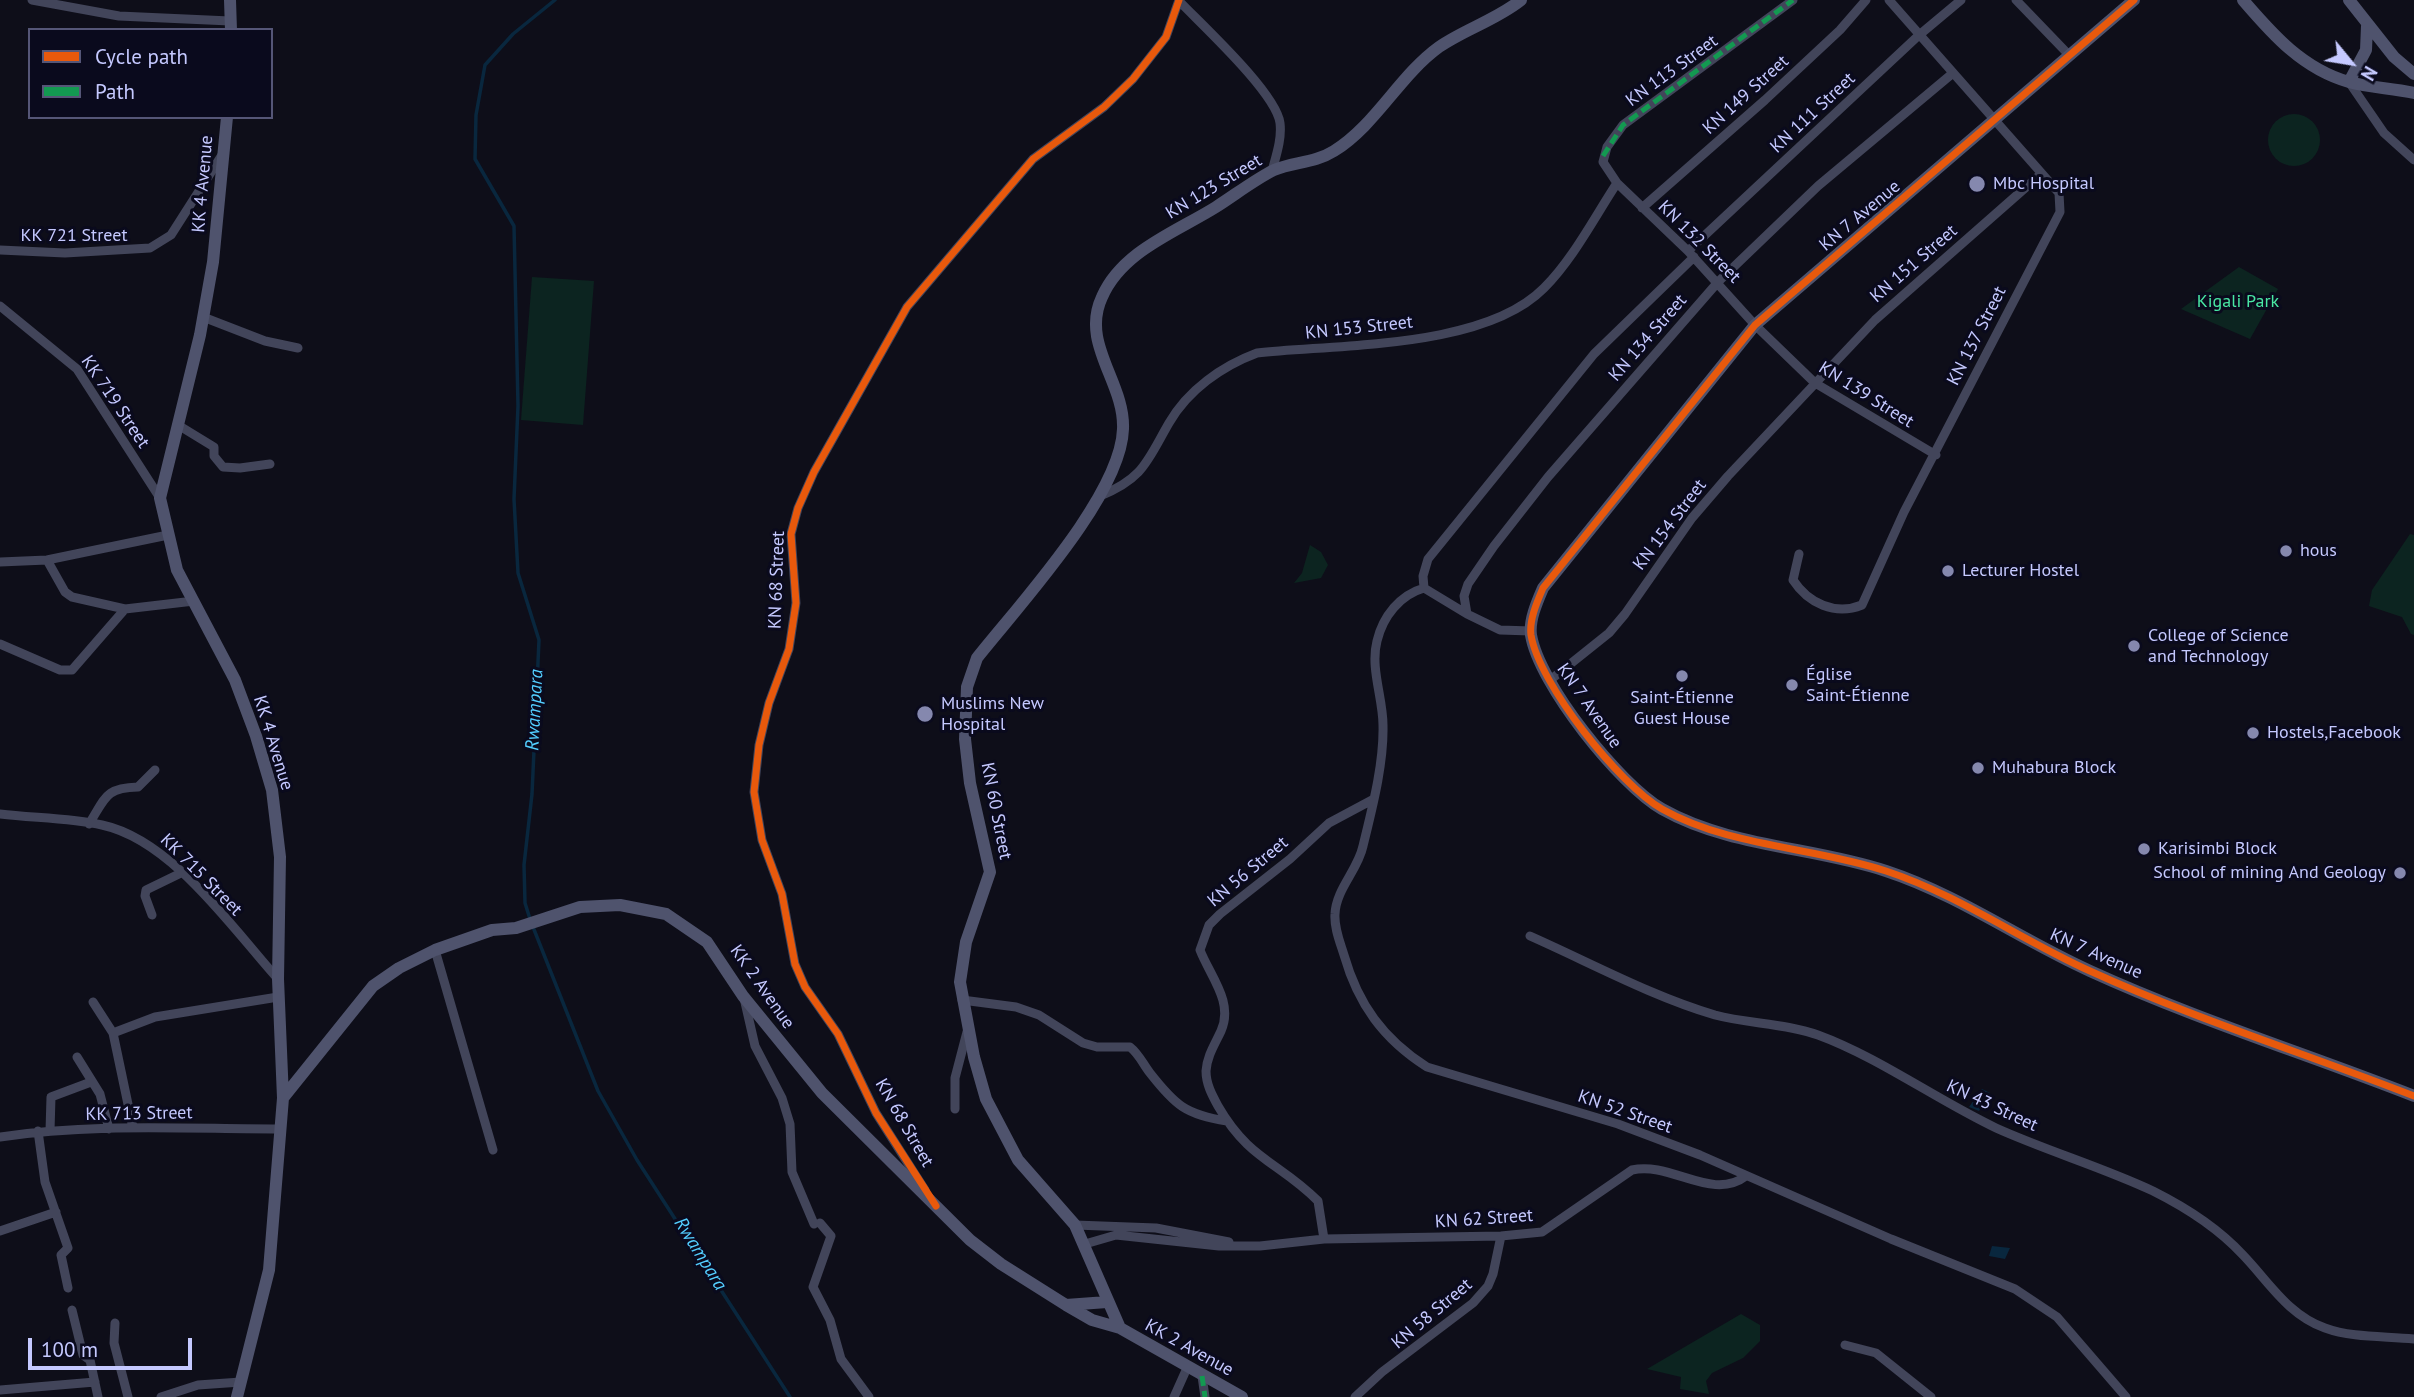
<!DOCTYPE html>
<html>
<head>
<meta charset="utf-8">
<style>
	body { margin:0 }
	#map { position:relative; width:2414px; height:1397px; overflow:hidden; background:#0e0e19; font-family:"PT Sans",sans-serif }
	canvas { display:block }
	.legend { position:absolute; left:28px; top:28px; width:245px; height:91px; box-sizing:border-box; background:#0a0a1d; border:2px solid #555677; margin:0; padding:9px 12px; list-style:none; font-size:21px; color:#c5c9ff }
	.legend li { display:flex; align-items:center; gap:14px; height:35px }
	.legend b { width:35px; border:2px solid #555677 }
	.north { position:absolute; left:2316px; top:28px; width:70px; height:70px; -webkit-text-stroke:5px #0a0a1d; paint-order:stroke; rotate:120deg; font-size:19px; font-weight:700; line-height:28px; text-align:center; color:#c5c9ff }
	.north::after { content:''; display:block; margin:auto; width:24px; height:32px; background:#c5c9ff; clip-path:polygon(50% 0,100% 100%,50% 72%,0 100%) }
	.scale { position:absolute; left:28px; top:1338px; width:164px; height:32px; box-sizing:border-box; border:4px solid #c5c9ff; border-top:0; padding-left:9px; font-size:21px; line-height:24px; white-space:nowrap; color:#c5c9ff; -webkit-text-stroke:5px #0a0a1d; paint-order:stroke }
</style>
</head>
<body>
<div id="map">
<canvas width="2414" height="1397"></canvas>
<ul class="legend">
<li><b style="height:9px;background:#e8590c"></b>Cycle path</li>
<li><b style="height:9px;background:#139951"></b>Path</li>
</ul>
<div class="north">N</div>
<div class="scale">100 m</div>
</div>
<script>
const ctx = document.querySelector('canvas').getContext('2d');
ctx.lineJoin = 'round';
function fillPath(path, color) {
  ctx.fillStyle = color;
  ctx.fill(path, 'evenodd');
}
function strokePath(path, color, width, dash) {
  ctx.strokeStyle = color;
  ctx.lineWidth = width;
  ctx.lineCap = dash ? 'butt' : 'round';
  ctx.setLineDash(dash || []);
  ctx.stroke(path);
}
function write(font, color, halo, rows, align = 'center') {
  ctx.font = font + ' "PT Sans",sans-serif';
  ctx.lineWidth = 6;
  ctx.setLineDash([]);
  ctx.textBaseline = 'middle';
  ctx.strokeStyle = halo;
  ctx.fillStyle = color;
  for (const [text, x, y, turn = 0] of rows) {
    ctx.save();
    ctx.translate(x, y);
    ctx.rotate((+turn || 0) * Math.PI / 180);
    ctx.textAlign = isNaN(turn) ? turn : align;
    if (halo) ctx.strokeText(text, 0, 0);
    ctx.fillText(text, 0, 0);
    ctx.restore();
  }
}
const green = new Path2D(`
	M2268 140a26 26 0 1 1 52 0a26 26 0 1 1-52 0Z
	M2239,267L2278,289L2250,339L2181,309Z
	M532,277L594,281L583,425L521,420Z
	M2410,534L2414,535V635L2411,634L2402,617L2369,606L2372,590Z
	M1310,545L1321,552L1328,565L1321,578L1294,583L1302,573Z
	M1741,1314L1760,1325V1341L1743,1358L1712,1373L1706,1381L1709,1394L1680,1389L1681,1377L1647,1369Z`);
const water = new Path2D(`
	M1982,1089L1990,1093L1979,1111L1969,1107Z
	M1992,1246L2010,1248L2005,1259L1989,1256Z`);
const stream = new Path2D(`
	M530,919L525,903L524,865L532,794L539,640L518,573L514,499L518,406L514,226L475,159L476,115L485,65L513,34L555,0
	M533,927L598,1091L637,1160L790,1397`);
const street = new Path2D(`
	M32,0L119,16L230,21
	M1793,0L1623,125L1607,147L1603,162L1617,183L1688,251L1755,325L1815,383L1936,455
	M2016,0L2070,56
	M1180,2C1203,26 1276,93 1280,123C1282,139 1276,156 1272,171
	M2349,82L2384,133L2414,160
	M1642,208L1765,100L1840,30L1866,0
	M0,250L65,253L150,248L171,235L222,155
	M1688,251L1918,36L1961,0
	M0,306L77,369L160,498
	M203,317L265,341L298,348
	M178,425L214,447V456L223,467L240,468L270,464
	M1100,496C1144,478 1147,461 1169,423C1188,390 1222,366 1257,353C1338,344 1484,349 1544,288C1573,259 1594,218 1617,183
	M1799,554L1793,580C1808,603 1835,616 1862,605L1904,512L2060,212L2059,193L1889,0
	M47,560L65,592L72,597L125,609
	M0,562L47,560L168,535
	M1424,588L1423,576L1428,559L1594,354L1694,257
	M1467,614L1424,588C1400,595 1383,616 1377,641C1370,668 1383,698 1383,725C1384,764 1372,809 1363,846C1358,870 1336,889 1335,914C1334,928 1340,942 1344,955C1358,1004 1383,1039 1427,1067L1618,1124L1700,1155L1891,1239L2015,1289L2057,1317L2126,1397
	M1531,631L1500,630L1467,614L1464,596L1468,584L1494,546L1548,477L1718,282L1818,186L1953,73
	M0,644L60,670H72L125,609L194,601
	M1549,681L1609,633L1625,614L1692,518L1728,476L1875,320L2041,174
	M0,814C33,818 70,818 102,825C172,840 232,928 278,979
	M89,824C106,797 105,788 138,787L155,770
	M152,915L145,896L146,890L181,873
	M1530,936C1591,963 1651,996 1715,1015C1749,1024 1784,1023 1818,1035C1878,1057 1937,1100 1996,1128C2047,1151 2102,1167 2153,1191C2185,1207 2219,1229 2243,1255C2269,1282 2288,1315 2325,1328C2352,1338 2385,1336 2414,1339
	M435,950L493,1150
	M744,998L755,1046L782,1098L790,1124L792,1172L814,1224
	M962,1000L1016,1007L1039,1015L1083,1043L1097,1047H1130C1139,1054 1143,1064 1150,1073C1175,1105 1186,1115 1227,1121
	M93,1002L113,1033L133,1128
	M113,1033L155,1017L278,997
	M77,1057L100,1094L109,1129
	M955,1109V1078L967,1032
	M38,1131L45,1182L68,1248L61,1255L68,1288
	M50,1131L51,1097L91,1082
	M0,1137C92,1123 187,1129 279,1129
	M925,1190L876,1113L838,1034L805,987L795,964L782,894L762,840L754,792L759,745L769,703L789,649L796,603L791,534L798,508L814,472L907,307L1033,159L1104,107L1133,79L1166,37L1179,0
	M820,1223L831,1236L813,1287L830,1320L841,1359L869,1397
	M1075,1225L1156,1228L1229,1242
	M0,1231L56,1212
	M1324,1239L1318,1201C1279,1162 1249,1160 1218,1106C1212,1095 1206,1084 1206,1071C1207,1056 1215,1044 1221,1031C1234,1002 1210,976 1200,950L1209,925L1220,914L1290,859L1329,823L1372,800
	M1085,1244L1116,1235L1219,1246H1260L1324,1239L1501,1236L1542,1232L1632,1170C1671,1161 1712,1202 1746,1176
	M72,1310L83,1355L90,1360L98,1397
	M115,1323L114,1343L128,1397
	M1845,1345L1876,1353L1931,1397
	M1202,1376L1205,1397
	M0,1390L95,1382
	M161,1397L198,1385L241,1382
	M1174,1397L1187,1368
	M1355,1397L1382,1372L1473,1303L1488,1286L1493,1274L1501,1236`);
const secondary = new Path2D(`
	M230,0L231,30
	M2134,0L1755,325L1543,588C1537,602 1529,620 1531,635C1539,684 1619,784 1662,809C1729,847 1814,847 1886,871C1959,895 2021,940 2090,971C2195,1019 2307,1054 2414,1096
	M2243,0C2273,35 2303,69 2349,82C2370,88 2393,88 2414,93
	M2349,0L2394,57L2414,74
	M2349,82L2366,50L2367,26
	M227,117L213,262L200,335L160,498L177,570L235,680L256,736L272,790L280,857L278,979L283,1098L269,1270L237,1397
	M283,1098L373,986L399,968L435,950L492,930L516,928L580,907L620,905L666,914L707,942L743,996L822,1093L970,1240L1001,1264L1066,1305L1092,1320L1120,1328
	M1066,1305L1107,1302
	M1242,1397L1120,1328L1075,1225L1018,1160L986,1099L974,1057L960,982L966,942L990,872L970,783L965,739L967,687L977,658C1019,605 1121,495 1123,429C1125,382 1080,344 1102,297C1122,251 1176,232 1216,207C1235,195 1254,180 1274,170C1293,162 1315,163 1334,151C1376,125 1399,76 1439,47C1465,29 1496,20 1521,0`);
const quiet = new Path2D(`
	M1603,156L1623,125L1793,0
	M1202,1376L1205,1397`);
const cycleway = new Path2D(`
	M2134,0L1755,325L1543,588C1537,602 1529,620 1531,635C1539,684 1619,784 1662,809C1729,847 1814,847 1886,871C1959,895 2021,940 2090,971C2195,1019 2307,1054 2414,1096
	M936,1206L876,1113L838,1034L805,987L795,964L782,894L762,840L754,792L759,745L769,703L789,649L796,603L791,534L798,508L814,472L907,307L1033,159L1104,107L1133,79L1166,37L1179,0`);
const markers = [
	[1977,184,9,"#8588ae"],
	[2286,551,7,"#8588ae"],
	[1948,571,7,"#8588ae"],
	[2134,646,7,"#8588ae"],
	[1682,676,7,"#8588ae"],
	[1792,685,7,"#8588ae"],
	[925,714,9,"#8588ae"],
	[2253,733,7,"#8588ae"],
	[1978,768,7,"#8588ae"],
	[2144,849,7,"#8588ae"],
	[2400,873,7,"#8588ae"]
];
const streetNames = [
	["KN 113 Street",1672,71,-36],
	["KN 149 Street",1746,95,-42],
	["KN 111 Street",1813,113,-43],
	["KK 4 Avenue",203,184,-85],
	["KN 123 Street",1214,187,-31],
	["KN 7 Avenue",1860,216,-40],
	["KK 721 Street",74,236],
	["KN 132 Street",1699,242,45],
	["KN 151 Street",1914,264,-41],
	["KN 153 Street",1359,328,-6],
	["KN 137 Street",1977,336,-63],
	["KN 134 Street",1648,338,-49],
	["KN 139 Street",1866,395,32],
	["KK 719 Street",115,402,56],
	["KN 154 Street",1670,525,-53],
	["KN 68 Street",777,580,-88],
	["KN 7 Avenue",1589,706,55],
	["KK 4 Avenue",273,743,73],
	["KN 60 Street",996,811,79],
	["KN 56 Street",1248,872,-40],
	["KK 715 Street",201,875,45],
	["KN 7 Avenue",2096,954,24],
	["KK 2 Avenue",762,987,55],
	["KN 43 Street",1992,1106,25],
	["KN 52 Street",1625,1112,19],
	["KK 713 Street",139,1114,-1],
	["KN 68 Street",904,1123,60],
	["KN 62 Street",1484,1219,-4],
	["KN 58 Street",1432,1314,-40],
	["KK 2 Avenue",1189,1348,29]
];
const poiNames = [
	["Mbc Hospital",1993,184],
	["hous",2300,551],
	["Lecturer Hostel",1962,571],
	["College of Science",2148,636],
	["and Technology",2148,657],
	["Église",1806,675],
	["Saint-Étienne",1806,696],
	["Saint-Étienne",1682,698,"center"],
	["Guest House",1682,719,"center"],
	["Muslims New",941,704],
	["Hospital",941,725],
	["Hostels,Facebook",2267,733],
	["Muhabura Block",1992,768],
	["Karisimbi Block",2158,849],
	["School of mining And Geology",2386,873,"right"]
];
const parkNames = [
	["Kigali Park",2238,302]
];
const waterNames = [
	["Rwampara",535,710,-87],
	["Rwampara",700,1254,58]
];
fillPath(green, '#0c2420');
fillPath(water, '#09273e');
strokePath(stream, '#09273e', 3.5);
strokePath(street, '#42455a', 9);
strokePath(secondary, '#4f536d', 12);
strokePath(quiet, '#139951', 5, [10, 5]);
strokePath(cycleway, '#e8590c', 7);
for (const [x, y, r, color] of markers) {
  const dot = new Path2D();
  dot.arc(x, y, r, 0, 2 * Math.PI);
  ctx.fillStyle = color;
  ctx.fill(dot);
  strokePath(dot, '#0a0a1d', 2.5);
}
write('18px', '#c5c9ff', '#0a0a1d', streetNames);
write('18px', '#c5c9ff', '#0a0a1d', poiNames, 'left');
write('18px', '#49e7a4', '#0a0a1d', parkNames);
write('italic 19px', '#53ceff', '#0a0a1d', waterNames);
</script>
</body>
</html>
